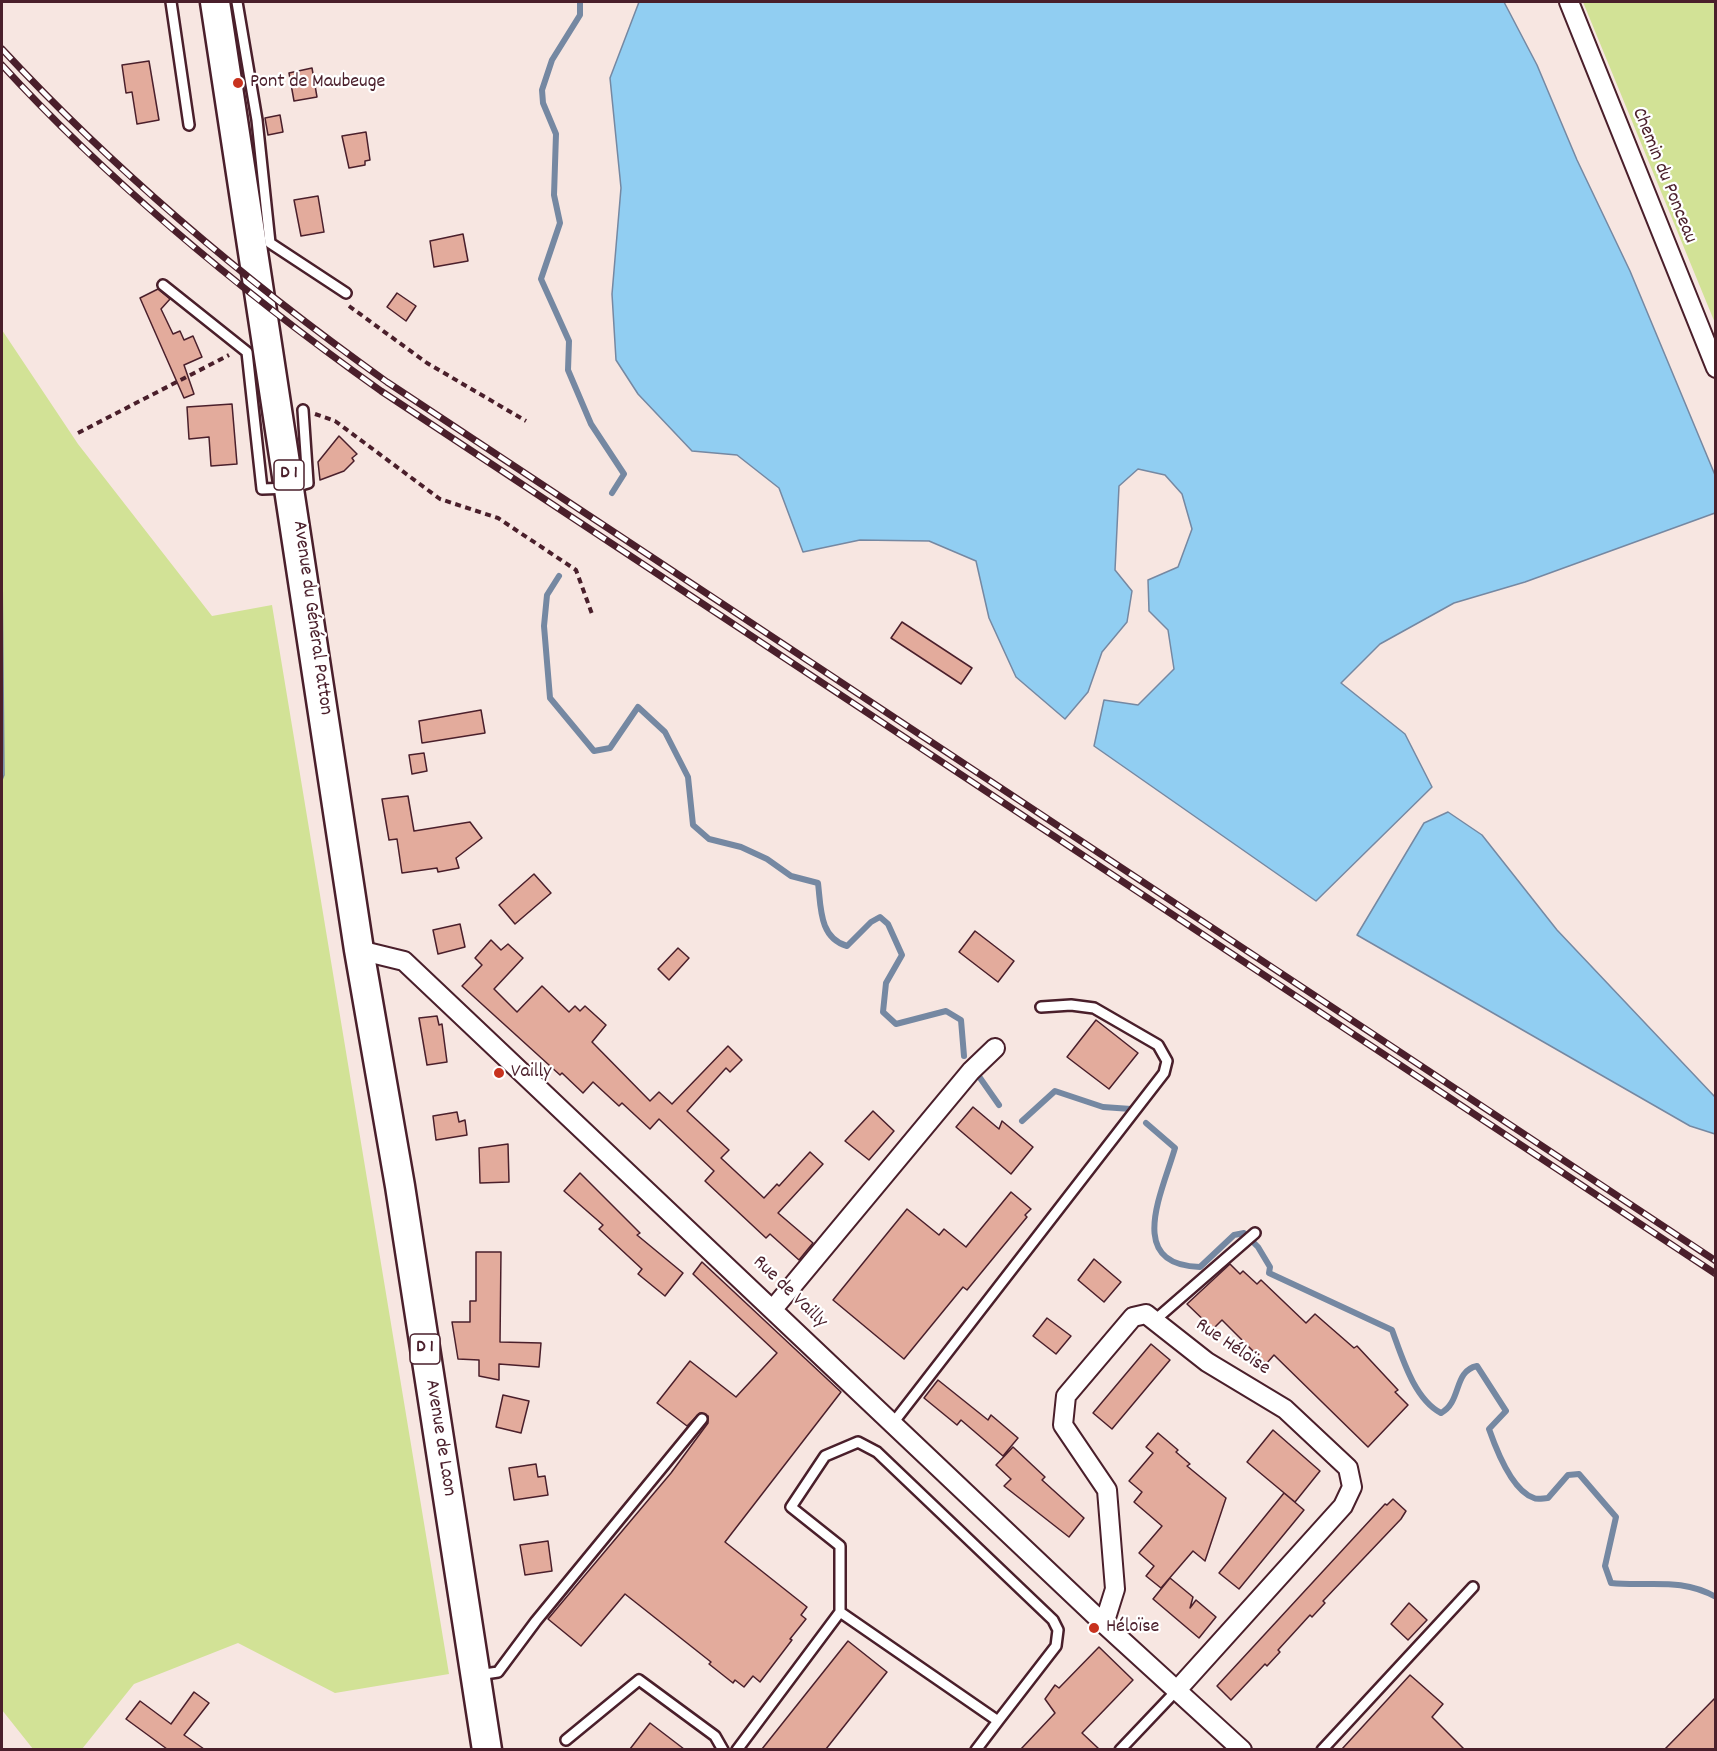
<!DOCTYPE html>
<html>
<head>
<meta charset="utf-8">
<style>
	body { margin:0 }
	#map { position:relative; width:1717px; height:1751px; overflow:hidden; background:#f7e6e1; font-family:Dekko,sans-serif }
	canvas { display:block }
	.frame { position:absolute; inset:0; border:3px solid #4a1f2b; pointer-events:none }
</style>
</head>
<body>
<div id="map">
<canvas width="1717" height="1751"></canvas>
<div class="frame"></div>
</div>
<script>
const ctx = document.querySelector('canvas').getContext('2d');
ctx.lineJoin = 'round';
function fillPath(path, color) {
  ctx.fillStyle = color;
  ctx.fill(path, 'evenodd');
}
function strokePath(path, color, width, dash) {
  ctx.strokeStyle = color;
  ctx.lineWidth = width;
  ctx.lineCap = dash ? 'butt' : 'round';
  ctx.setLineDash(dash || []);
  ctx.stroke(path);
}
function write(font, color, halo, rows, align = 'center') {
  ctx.font = font + ' Dekko,sans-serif';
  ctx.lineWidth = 4.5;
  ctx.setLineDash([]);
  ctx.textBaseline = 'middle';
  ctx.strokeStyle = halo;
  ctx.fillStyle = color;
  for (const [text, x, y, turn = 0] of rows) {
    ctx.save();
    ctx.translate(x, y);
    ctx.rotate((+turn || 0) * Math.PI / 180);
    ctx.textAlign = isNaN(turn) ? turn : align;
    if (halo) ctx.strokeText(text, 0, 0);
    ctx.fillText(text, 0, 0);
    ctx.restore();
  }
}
const green = new Path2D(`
	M1583,2H1715V323Z
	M2,330L78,444L212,616L272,605L449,1674L335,1693L238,1643L134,1684L82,1749H33L2,1710Z`);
const water = new Path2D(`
	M639,2H1504L1537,65L1577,160L1630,271L1715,475V513L1525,582L1454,603L1380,644L1341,683L1405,734L1432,787L1316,901L1094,746L1104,700L1138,705L1174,669L1168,630L1149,611L1148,580L1178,567L1192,529L1182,494L1165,475L1138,469L1119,486L1115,570L1132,591L1127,622L1102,652L1088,692L1065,719L1016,677L989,618L976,561L929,541L860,540L803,552L779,488L737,455L692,451L638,394L616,360L612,294L621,188L610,78Z
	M2,562L4,775L2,780Z
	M1448,812L1482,835L1557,930L1715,1097V1134L1690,1126L1357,935L1424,823Z`);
const stream = new Path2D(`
	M580,2V15L552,60L542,90L543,103L556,134L554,195L560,223L541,279L569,341L568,370L591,424L624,474L612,493
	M559,576L547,595L544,626L550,698L594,751L610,748L638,707L665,732L688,777L693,825L709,839L741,847L767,859L791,876L818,883C821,907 819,938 847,946L871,922L880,917L888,924L902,955L886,983L883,1012L896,1024L946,1011L961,1020L964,1056
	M978,1075L999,1105
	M1022,1121L1055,1091L1103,1107L1131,1109
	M1146,1123L1175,1148C1162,1193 1125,1265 1200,1267L1234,1235L1244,1233L1258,1247L1270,1267L1269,1273L1392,1330C1402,1357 1414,1399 1441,1413C1462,1402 1453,1371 1477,1366L1506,1411L1489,1429C1496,1449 1512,1491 1534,1498C1537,1500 1544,1498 1548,1498L1568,1475L1579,1474L1616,1517L1605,1566L1611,1583C1649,1587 1680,1577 1716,1597`);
const building = new Path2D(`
	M149,61L159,120L137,124L132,92L126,93L122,65Z
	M312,68L317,97L294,101L289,73Z
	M280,115L283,132L268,135L265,118Z
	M366,132L370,160L365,161V165L349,168L342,136Z
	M318,196L324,232L301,236L294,200Z
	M463,234L468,261L434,267L430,241Z
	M158,289L170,299L161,309L173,334L180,331L184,340L193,336L202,357L184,365L194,394L184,398L140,298Z
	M397,293L416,306L406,321L387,307Z
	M232,404L237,464L211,466L209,437L189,439L187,407Z
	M339,436L357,454L352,458L354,461L344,471L320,480L318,462Z
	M902,622L972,668L961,684L891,638Z
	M481,710L485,733L422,743L419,721Z
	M424,753L427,771L412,774L409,755Z
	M408,796L414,831L470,822L482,838L456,858L459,868L438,872L437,868L402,873L397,839L389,840L382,799Z
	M534,874L551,893L515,924L499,905Z
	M460,924L465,947L438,954L433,930Z
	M975,931L1014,961L998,982L959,952Z
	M491,940L501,950L508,944L523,958L494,989L517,1012L542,986L569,1012L575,1006L580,1011L585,1006L606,1025L592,1042L650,1101L659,1092L672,1104L728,1046L742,1060L730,1072L726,1068L687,1111L729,1150L721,1158L764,1198L777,1184L779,1186L810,1152L823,1164L778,1213L813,1243L799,1260L770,1234L766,1238L705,1181L714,1171L659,1119L650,1129L622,1103L619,1106L593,1082L583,1093L562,1073L560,1075L462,986L482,965L475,958Z
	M678,948L689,958L669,980L658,969Z
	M437,1016L439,1025L442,1024L447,1062L427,1065L419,1018Z
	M1096,1020L1138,1053L1109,1089L1067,1057Z
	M973,1107L999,1129L1002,1121L1033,1147L1011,1174L956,1127Z
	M873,1111L894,1131L869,1160L845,1141Z
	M457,1112L459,1122L465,1120L467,1135L436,1140L433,1116Z
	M508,1144L509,1182L480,1183L479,1148Z
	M580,1173L640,1233L637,1235L683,1273L665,1296L638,1274L642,1269L599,1229L603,1225L564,1191Z
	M1011,1192L1031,1209L1025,1215L1027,1217L967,1290L963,1287L904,1359L833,1300L907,1209L939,1235L944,1229L966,1247Z
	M476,1252H501L500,1342L541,1343L539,1367L499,1364V1380L479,1376V1360L458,1359L452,1322H470V1301H476Z
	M1094,1259L1121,1282L1104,1302L1078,1280Z
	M702,1262L841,1392L725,1542L807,1607L801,1615L806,1619L790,1639L792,1640L760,1682L753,1676L744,1687L735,1680L733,1683L709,1664L711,1662L625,1594L581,1646L548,1619L671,1473L708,1423V1416L700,1413L687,1426L657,1403L690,1361L736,1397L777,1353L693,1274Z
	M1230,1264L1240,1274L1243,1271L1257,1284L1261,1280L1306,1323L1315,1314L1354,1348L1357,1346L1398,1390L1395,1392L1408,1405L1368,1447L1274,1355L1266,1364L1222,1320L1213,1329L1187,1304Z
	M1047,1318L1071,1336L1056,1354L1033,1336Z
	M1151,1344L1170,1360L1112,1429L1093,1413Z
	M938,1380L988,1420L991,1415L1018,1438L1003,1456L961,1420L957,1425L924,1398Z
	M503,1395L529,1401L521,1433L496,1427Z
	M1273,1430L1320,1471L1295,1502L1247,1462Z
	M1158,1433L1178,1450L1176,1452L1190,1464L1187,1466L1226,1498L1205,1561L1193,1551L1161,1588L1146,1576L1154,1566L1139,1553L1162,1526L1134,1502L1142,1492L1129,1481L1153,1453L1146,1447Z
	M1013,1447L1045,1477L1042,1480L1084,1518L1069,1537L1004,1486L1011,1479L996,1465Z
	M536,1464L538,1477L545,1476L548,1495L514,1500L509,1468Z
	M1284,1493L1304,1510L1239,1589L1219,1573Z
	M1393,1499L1406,1511L1401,1519L1323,1601L1325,1603L1312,1617L1310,1615L1278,1650L1280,1652L1267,1666L1265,1664L1231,1700L1217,1686L1385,1504L1387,1505Z
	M548,1541L552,1571L525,1575L520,1545Z
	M1170,1578L1193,1597L1190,1608L1196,1600L1216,1617L1199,1638L1153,1599Z
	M1409,1603L1427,1620L1408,1640L1391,1624Z
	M848,1641L887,1672L826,1749H762Z
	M1099,1647L1133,1680L1082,1733L1099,1749H1021L1055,1713L1045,1699L1055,1685L1059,1688Z
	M1410,1675L1443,1704L1432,1717L1464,1749H1342Z
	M194,1692L209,1703L184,1735L204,1749H167L126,1719L140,1701L171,1724Z
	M1716,1697V1749H1665Z
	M650,1723L684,1749H630Z`);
const path = new Path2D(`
	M349,306L427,363L526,421
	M315,414L335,421L440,499L498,518L576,570L592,614
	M78,433L229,355`);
const service = new Path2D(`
	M171,2L189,125
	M237,2L257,120L270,243L346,293
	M163,285L247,352L262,489L291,488L308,483L303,410
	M1155,1320L1255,1233
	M893,1423L1164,1073L1167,1061L1158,1045L1094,1008L1071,1005L1041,1007
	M840,1612V1546L791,1507L825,1456L858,1442L877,1452L1053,1620L1058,1630L1056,1646L998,1721
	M478,1675L498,1672L536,1621L702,1419
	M566,1740L639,1680L715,1736L723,1750
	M737,1750L840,1612L998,1721L976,1750
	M1120,1750L1177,1690
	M1322,1750L1473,1587`);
const minor = new Path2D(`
	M1569,2L1716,368
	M359,950L404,961L1104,1624L1242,1750
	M773,1309L971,1071L995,1048
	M1104,1624L1115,1589L1107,1490L1063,1425L1066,1396L1133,1317L1146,1314L1207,1362L1285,1409L1348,1468L1352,1487L1343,1506L1177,1690`);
const primary = new Path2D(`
	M215,2L359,950L400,1186L487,1750`);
const rail = new Path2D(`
	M2,49C118,174 248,283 387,382L1716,1261
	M2,65C115,188 245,294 381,391L1716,1274`);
const markers = [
	[238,83,6,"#c8321e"],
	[499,1073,6,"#c8321e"],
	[1094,1628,6,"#c8321e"]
];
const shields = [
	[289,475,30],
	[425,1349,30]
];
const shieldNames = [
	["D 1",289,475],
	["D 1",425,1349]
];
const poiNames = [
	["Pont de Maubeuge",250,83],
	["Vailly",511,1073],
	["Héloïse",1106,1628]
];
const streetNames = [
	["Chemin du Ponceau",1663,176,68],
	["Avenue du Général Patton",311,618,82],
	["Rue de Vailly",789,1293,44],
	["Rue Héloïse",1232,1348,34],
	["Avenue de Laon",439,1438,81]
];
fillPath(green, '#d2e296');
fillPath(water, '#91cef2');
strokePath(water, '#7588a2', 1.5);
strokePath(stream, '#7588a2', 6);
fillPath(building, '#e3ab9c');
strokePath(building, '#4a1f2b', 1.5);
strokePath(service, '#4a1f2b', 14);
strokePath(minor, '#4a1f2b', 22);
strokePath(primary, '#4a1f2b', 33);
strokePath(path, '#4a1f2b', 4, [6, 4.5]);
strokePath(service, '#fff', 9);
strokePath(minor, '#fff', 18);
strokePath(primary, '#fff', 28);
strokePath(rail, '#4a1f2b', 7);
strokePath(rail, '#fff', 4.5, [14]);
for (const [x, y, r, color] of markers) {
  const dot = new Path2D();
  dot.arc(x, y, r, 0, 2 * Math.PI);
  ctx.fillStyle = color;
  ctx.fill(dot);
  strokePath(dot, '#fff', 2);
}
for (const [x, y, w] of shields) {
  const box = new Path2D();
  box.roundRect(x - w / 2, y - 15, w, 30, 4.5);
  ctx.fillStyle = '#fff';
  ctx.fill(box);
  strokePath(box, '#4a1f2b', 1.5);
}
write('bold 18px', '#4a1f2b', null, shieldNames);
write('20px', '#4a1f2b', '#fff', poiNames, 'left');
write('20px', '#4a1f2b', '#fff', streetNames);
</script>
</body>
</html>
